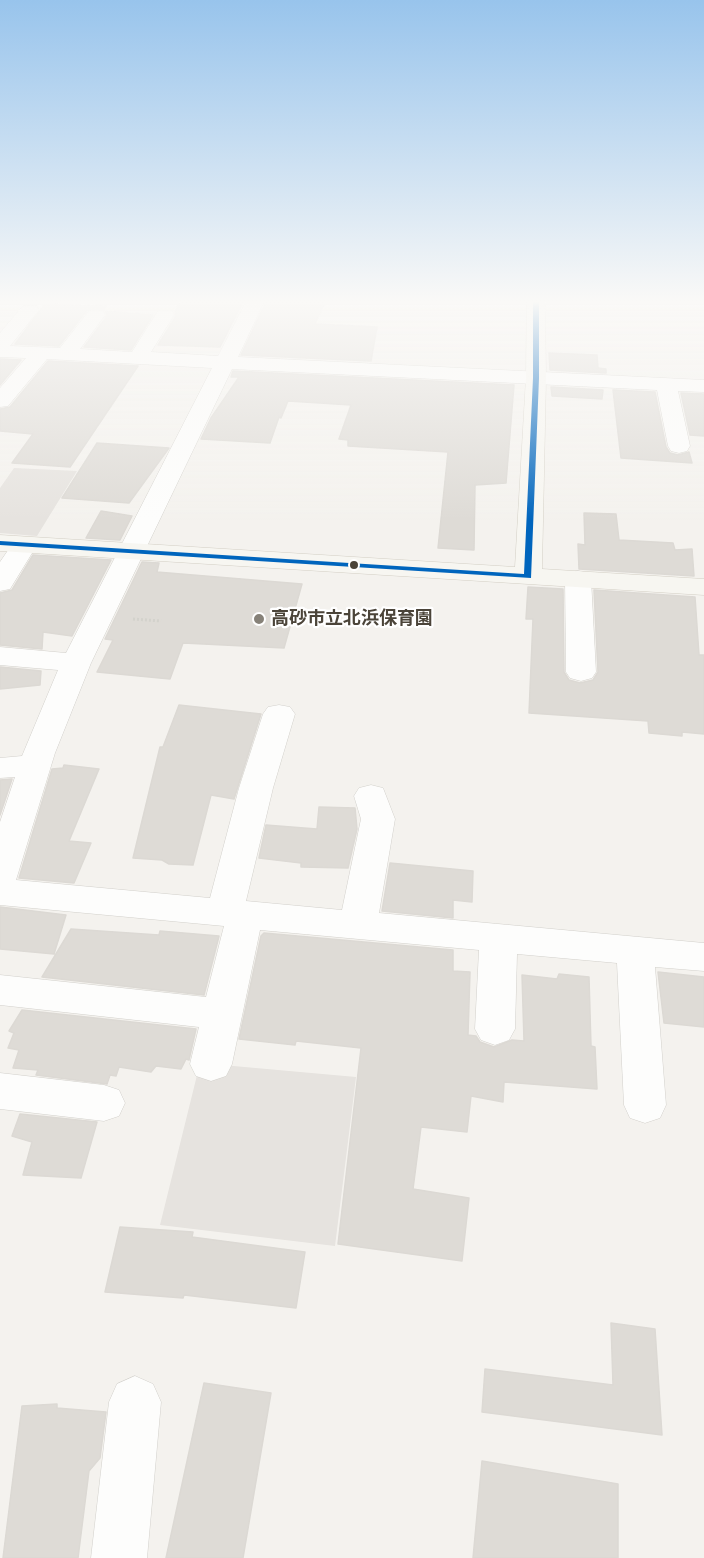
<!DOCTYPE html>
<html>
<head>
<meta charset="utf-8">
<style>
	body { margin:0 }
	canvas { display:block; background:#f4f2ee }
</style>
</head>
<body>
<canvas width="704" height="1558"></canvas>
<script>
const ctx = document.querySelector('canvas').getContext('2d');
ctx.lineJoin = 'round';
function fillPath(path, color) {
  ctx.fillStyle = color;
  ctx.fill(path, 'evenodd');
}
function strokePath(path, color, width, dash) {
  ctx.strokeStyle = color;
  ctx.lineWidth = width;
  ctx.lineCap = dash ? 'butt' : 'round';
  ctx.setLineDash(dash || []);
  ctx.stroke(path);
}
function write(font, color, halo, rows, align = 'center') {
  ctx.font = font + ' Poppins,"Noto Sans JP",sans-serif';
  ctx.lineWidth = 4.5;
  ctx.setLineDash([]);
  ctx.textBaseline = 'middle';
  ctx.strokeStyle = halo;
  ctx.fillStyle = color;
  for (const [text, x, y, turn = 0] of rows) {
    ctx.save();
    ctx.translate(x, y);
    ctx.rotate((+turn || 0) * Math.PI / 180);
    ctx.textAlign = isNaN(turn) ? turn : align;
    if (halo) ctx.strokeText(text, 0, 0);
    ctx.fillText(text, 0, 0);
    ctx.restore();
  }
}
const parking = new Path2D(`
	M14,468L77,471L37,536L0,533V488Z
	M200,1063L356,1077L335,1246L160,1225Z`);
const building = new Path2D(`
	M181,302H243L220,347L158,345L176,316L175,311Z
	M266,302H325L315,324L377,327L371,361L241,355Z
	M45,304L106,306L104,309L87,310L59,346L15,344Z
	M105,311L153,315L131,350L84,347L107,316Z
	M549,353L597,355L598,368L606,369V373L550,370Z
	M0,359L21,360L0,385Z
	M48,361L138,366L70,467L12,463L33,434L0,431V409L10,407Z
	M233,371L514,385L506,483L475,485L474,550L438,548L448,452L348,446V440L339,439L351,405L288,401L281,418L279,417L270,443L201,439L211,418L239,377H231Z
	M551,387L603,390L602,399L552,396Z
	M613,390L655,392L666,447L670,453L678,455L689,452L692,463L621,458Z
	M681,393L704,394V436L690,435Z
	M97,443L169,448L129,503L62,498Z
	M101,511L132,516L120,540L86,538Z
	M584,513L616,514L619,540L673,543L675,550L692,549L694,576L579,569L578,544L585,545Z
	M33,555L111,560L72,636L43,632L42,649L0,645V593L12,590Z
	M142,562L159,563L157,572L302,584L284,648L183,643L170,679L97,672L113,640L105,639Z
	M528,587L563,589L564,672L569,680L580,683L593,680L598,672L594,590L695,597L699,655H704V734L682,732V736L649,733L648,721L529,713L533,619H526Z
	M0,667L41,671L40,685L0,689Z
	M179,705L261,714L234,799L211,795L193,865L169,864L162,860L133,858L160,747H163Z
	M64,765L99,769L69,841L91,843L74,883L19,878L52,769L63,768Z
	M12,779L0,815V780Z
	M319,807L355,808L357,829L348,868L301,867V863L259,858L266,825L317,829Z
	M390,863L473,871L472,902L453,900V918L382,911Z
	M0,907L66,915L54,954L0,949Z
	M71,929L159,935L160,931L219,936L204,995L42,977Z
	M264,933L453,950V971L470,972L468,1035L476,1036L480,1042L494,1047L512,1040L524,1041L522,975L557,979L559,974L589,977L591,1046L595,1047L597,1089L504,1082L503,1102L471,1096L467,1132L421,1127L413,1189L469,1198L462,1261L338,1244L361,1048L296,1041L295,1045L239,1039L261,936Z
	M658,972L704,977V1027L664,1023Z
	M22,1010L196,1029L189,1060L186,1059L181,1069L156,1066L151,1072L119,1067L116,1076L110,1075L107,1084L36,1075L38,1070L13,1068L19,1050L8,1048L14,1033L9,1031Z
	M20,1114L97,1122L81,1178L23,1175L32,1142L12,1136Z
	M120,1227L193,1232L192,1237L305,1252L296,1308L184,1295L183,1298L105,1292Z
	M611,1323L655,1329L662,1435L482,1412L485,1369L613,1385Z
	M204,1383L271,1393L243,1558H166Z
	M57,1404V1408L106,1412L100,1458L89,1471L78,1558H3L22,1406Z
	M482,1461L618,1484V1558H473Z`);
const path = new Path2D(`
	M133,619L161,621`);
const street = new Path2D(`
	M246,302H264L238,357L704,380V392L678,391L690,446L687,451L679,453L671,451L668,446L657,390L232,369L91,663L55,753L16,880L210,898L239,788L263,714L268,707L279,705L290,707L295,714L273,788L246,901L342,910L361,819L354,796L359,788L371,785L383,788L395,819L379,913L704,943V971L655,967L666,1105L660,1118L645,1123L630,1118L624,1105L617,963L517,954L515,1029L509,1040L495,1045L481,1040L475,1029L479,950L260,930L232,1064L226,1076L211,1081L196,1076L190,1064L199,1027L0,1005V975L206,997L224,926L0,905V822L15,777L0,778V758L22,756L58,670L0,665V647L66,653L212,368L47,359L8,406L0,407V388L26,358L0,357V333L23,306H37L39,310L10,346L60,348L89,311H103L105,315L80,349L132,352L158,311H172L174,315L151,352L218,356Z
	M24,537L33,540L37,545L10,589L0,591V562L15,540Z
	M578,571L588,573L591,579L596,672L592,678L581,681L570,678L566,672L565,579L568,573Z
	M0,1073L104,1085L119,1090L125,1103L119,1116L104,1121L0,1109Z
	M135,1376L153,1384L161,1402L147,1558H91L109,1402L117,1384Z`);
const secondary = new Path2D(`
	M527,302H545L546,378L542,569L704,579V595L0,551V535L515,567L526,378Z`);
const bus1 = new Path2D(`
	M533,302H539V378L531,578L0,545V541L524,574L533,378Z`);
const markers = [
	[354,565,5,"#4b4439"],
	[259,619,6,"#868178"]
];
const poiNames = [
	["高砂市立北浜保育園",271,619]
];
fillPath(parking, '#e6e3df');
fillPath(building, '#dedbd6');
strokePath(building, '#dcd9d4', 1.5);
strokePath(street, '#d2d0cb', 1);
strokePath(secondary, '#d3cfc5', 1);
strokePath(path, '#d3d2cc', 3, [2, 2]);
fillPath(street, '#fdfdfc');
fillPath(secondary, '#f7f6f1');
fillPath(bus1, '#0065bd');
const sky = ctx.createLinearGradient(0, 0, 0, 520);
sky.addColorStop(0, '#98c4ec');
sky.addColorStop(0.58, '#faf9f7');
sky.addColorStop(1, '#faf9f700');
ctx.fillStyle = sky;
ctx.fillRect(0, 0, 704, 520);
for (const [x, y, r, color] of markers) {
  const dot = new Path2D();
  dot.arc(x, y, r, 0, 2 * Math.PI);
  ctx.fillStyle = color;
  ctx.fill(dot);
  strokePath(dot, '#fff', 2);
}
write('bold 18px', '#4b4439', '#fff', poiNames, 'left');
</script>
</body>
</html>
